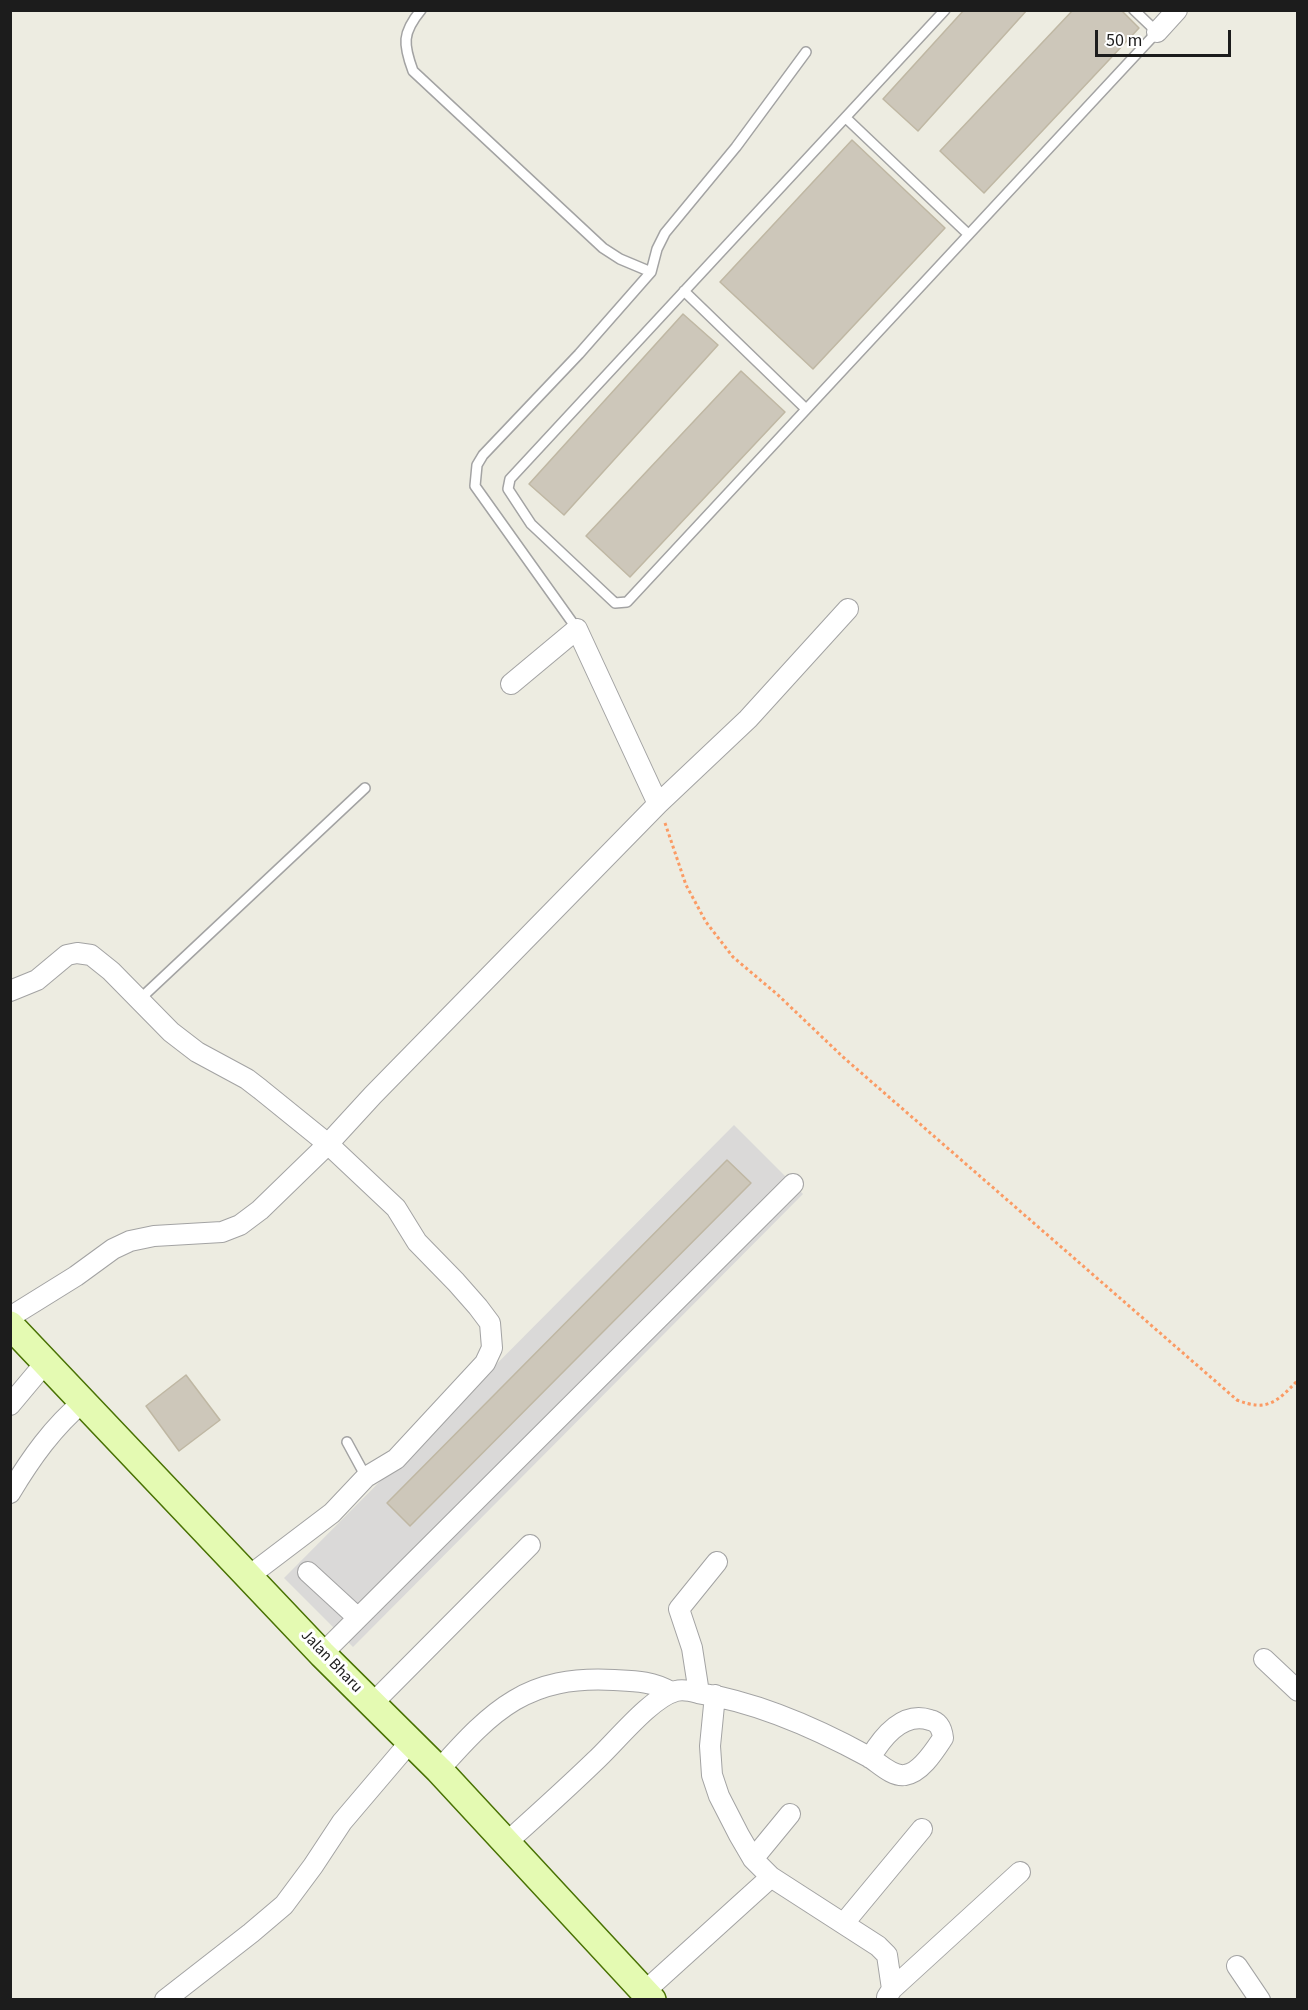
<!DOCTYPE html>
<html>
<head>
<meta charset="utf-8">
<style>
	body { margin:0 }
	#map { position:relative; width:1308px; height:2010px; overflow:hidden; background:#edece1; font-family:"Source Sans 3",sans-serif }
	canvas { display:block }
	.frame { position:absolute; inset:0; border:12px solid #1c1c1c; pointer-events:none }
	.scale { position:absolute; left:1095px; top:30px; width:136px; height:27px; box-sizing:border-box; border:3px solid #1c1c1c; border-top:0; padding-left:8px; font-size:18px; line-height:21px; white-space:nowrap; color:#1c1c1c; -webkit-text-stroke:4px #fff; paint-order:stroke }
</style>
</head>
<body>
<div id="map">
<canvas width="1308" height="2010"></canvas>
<div class="frame"></div>
<div class="scale">50 m</div>
</div>
<script>
const ctx = document.querySelector('canvas').getContext('2d');
ctx.lineJoin = 'round';
function fillPath(path, color) {
  ctx.fillStyle = color;
  ctx.fill(path, 'evenodd');
}
function strokePath(path, color, width, dash) {
  ctx.strokeStyle = color;
  ctx.lineWidth = width;
  ctx.lineCap = dash ? 'butt' : 'round';
  ctx.setLineDash(dash || []);
  ctx.stroke(path);
}
function write(font, color, halo, rows, align = 'center') {
  ctx.font = font + ' "Source Sans 3",sans-serif';
  ctx.lineWidth = 6;
  ctx.setLineDash([]);
  ctx.textBaseline = 'middle';
  ctx.strokeStyle = halo;
  ctx.fillStyle = color;
  for (const [text, x, y, turn = 0] of rows) {
    ctx.save();
    ctx.translate(x, y);
    ctx.rotate((+turn || 0) * Math.PI / 180);
    ctx.textAlign = isNaN(turn) ? turn : align;
    if (halo) ctx.strokeText(text, 0, 0);
    ctx.fillText(text, 0, 0);
    ctx.restore();
  }
}
const residential = new Path2D(`
	M734,1125L803,1194L353,1647L284,1578Z`);
const building = new Path2D(`
	M964,10H1027L918,131L883,99Z
	M1073,10H1121L1139,28L984,193L940,151Z
	M852,140L945,228L813,369L720,282Z
	M683,314L718,345L564,515L529,484Z
	M741,371L785,412L630,577L586,536Z
	M727,1160L751,1183L410,1526L387,1503Z
	M186,1375L220,1420L179,1451L146,1406Z`);
const path = new Path2D(`
	M665,823L686,885L706,922L733,957L778,995L843,1057L1237,1400C1267,1412 1277,1402 1298,1380`);
const lane = new Path2D(`
	M421,10C402,33 403,44 413,71L603,248L620,259L651,272
	M945,10L510,479L508,489L531,524L615,603L627,602L1157,32L1134,10
	M846,118L968,234
	M684,291L806,409
	M577,629L475,486L477,465L483,455L579,354L651,272L657,249L665,233L736,147L806,52
	M140,999L365,788
	M347,1442L366,1477`);
const street = new Path2D(`
	M1157,32L1177,10
	M511,684L577,629L658,804
	M10,991L37,980L67,955L77,953L91,955L111,971L171,1032L197,1052L247,1079L260,1089L328,1144L396,1208L417,1242L456,1282L478,1307L490,1323L492,1348L485,1363L396,1459L366,1477L332,1513L249,1576
	M10,1317L76,1276L113,1249L130,1241L154,1236L222,1232L240,1225L260,1210L328,1144L373,1095L658,804L748,719L848,609
	M10,1405L46,1362
	M10,1493C31,1458 53,1427 84,1401
	M308,1572L358,1618
	M322,1654L793,1184
	M1264,1659L1298,1691
	M699,1693L692,1648L679,1609L717,1562
	M715,1695L710,1746L712,1775L719,1796L739,1835L753,1859L771,1877L878,1946L887,1955L892,1989
	M372,1704L530,1545
	M439,1770C493,1709 528,1675 614,1680C635,1681 652,1681 671,1692
	M506,1843C536,1816 565,1790 594,1762C615,1743 650,1698 676,1691C683,1689 691,1691 698,1693C758,1702 816,1728 869,1757C879,1763 892,1777 905,1775C921,1773 935,1750 943,1738C942,1729 939,1722 930,1720C903,1711 883,1736 870,1758
	M753,1859L790,1814
	M844,1923L922,1829
	M1237,1966L1260,2000
	M644,1992L771,1877
	M887,1997L892,1989L1020,1872
	M165,2000L251,1933L284,1905L313,1866L342,1822L410,1742`);
const secondary = new Path2D(`
	M10,1325L322,1654L439,1770L652,2000`);
const streetNames = [
	["Jalan Bharu",331,1662,46]
];
fillPath(residential, '#dad9d8');
fillPath(building, '#cdc7ba');
strokePath(building, '#bfb7a3', 1.5);
strokePath(lane, '#a3a3a3', 12);
strokePath(street, '#a3a3a3', 22);
strokePath(secondary, '#497203', 30);
strokePath(path, '#fb9b64', 3, [3, 3]);
strokePath(lane, '#fff', 9);
strokePath(street, '#fff', 20);
strokePath(secondary, '#e4fab2', 27);
write('16px', '#1c1c1c', '#fff', streetNames);
</script>
</body>
</html>
